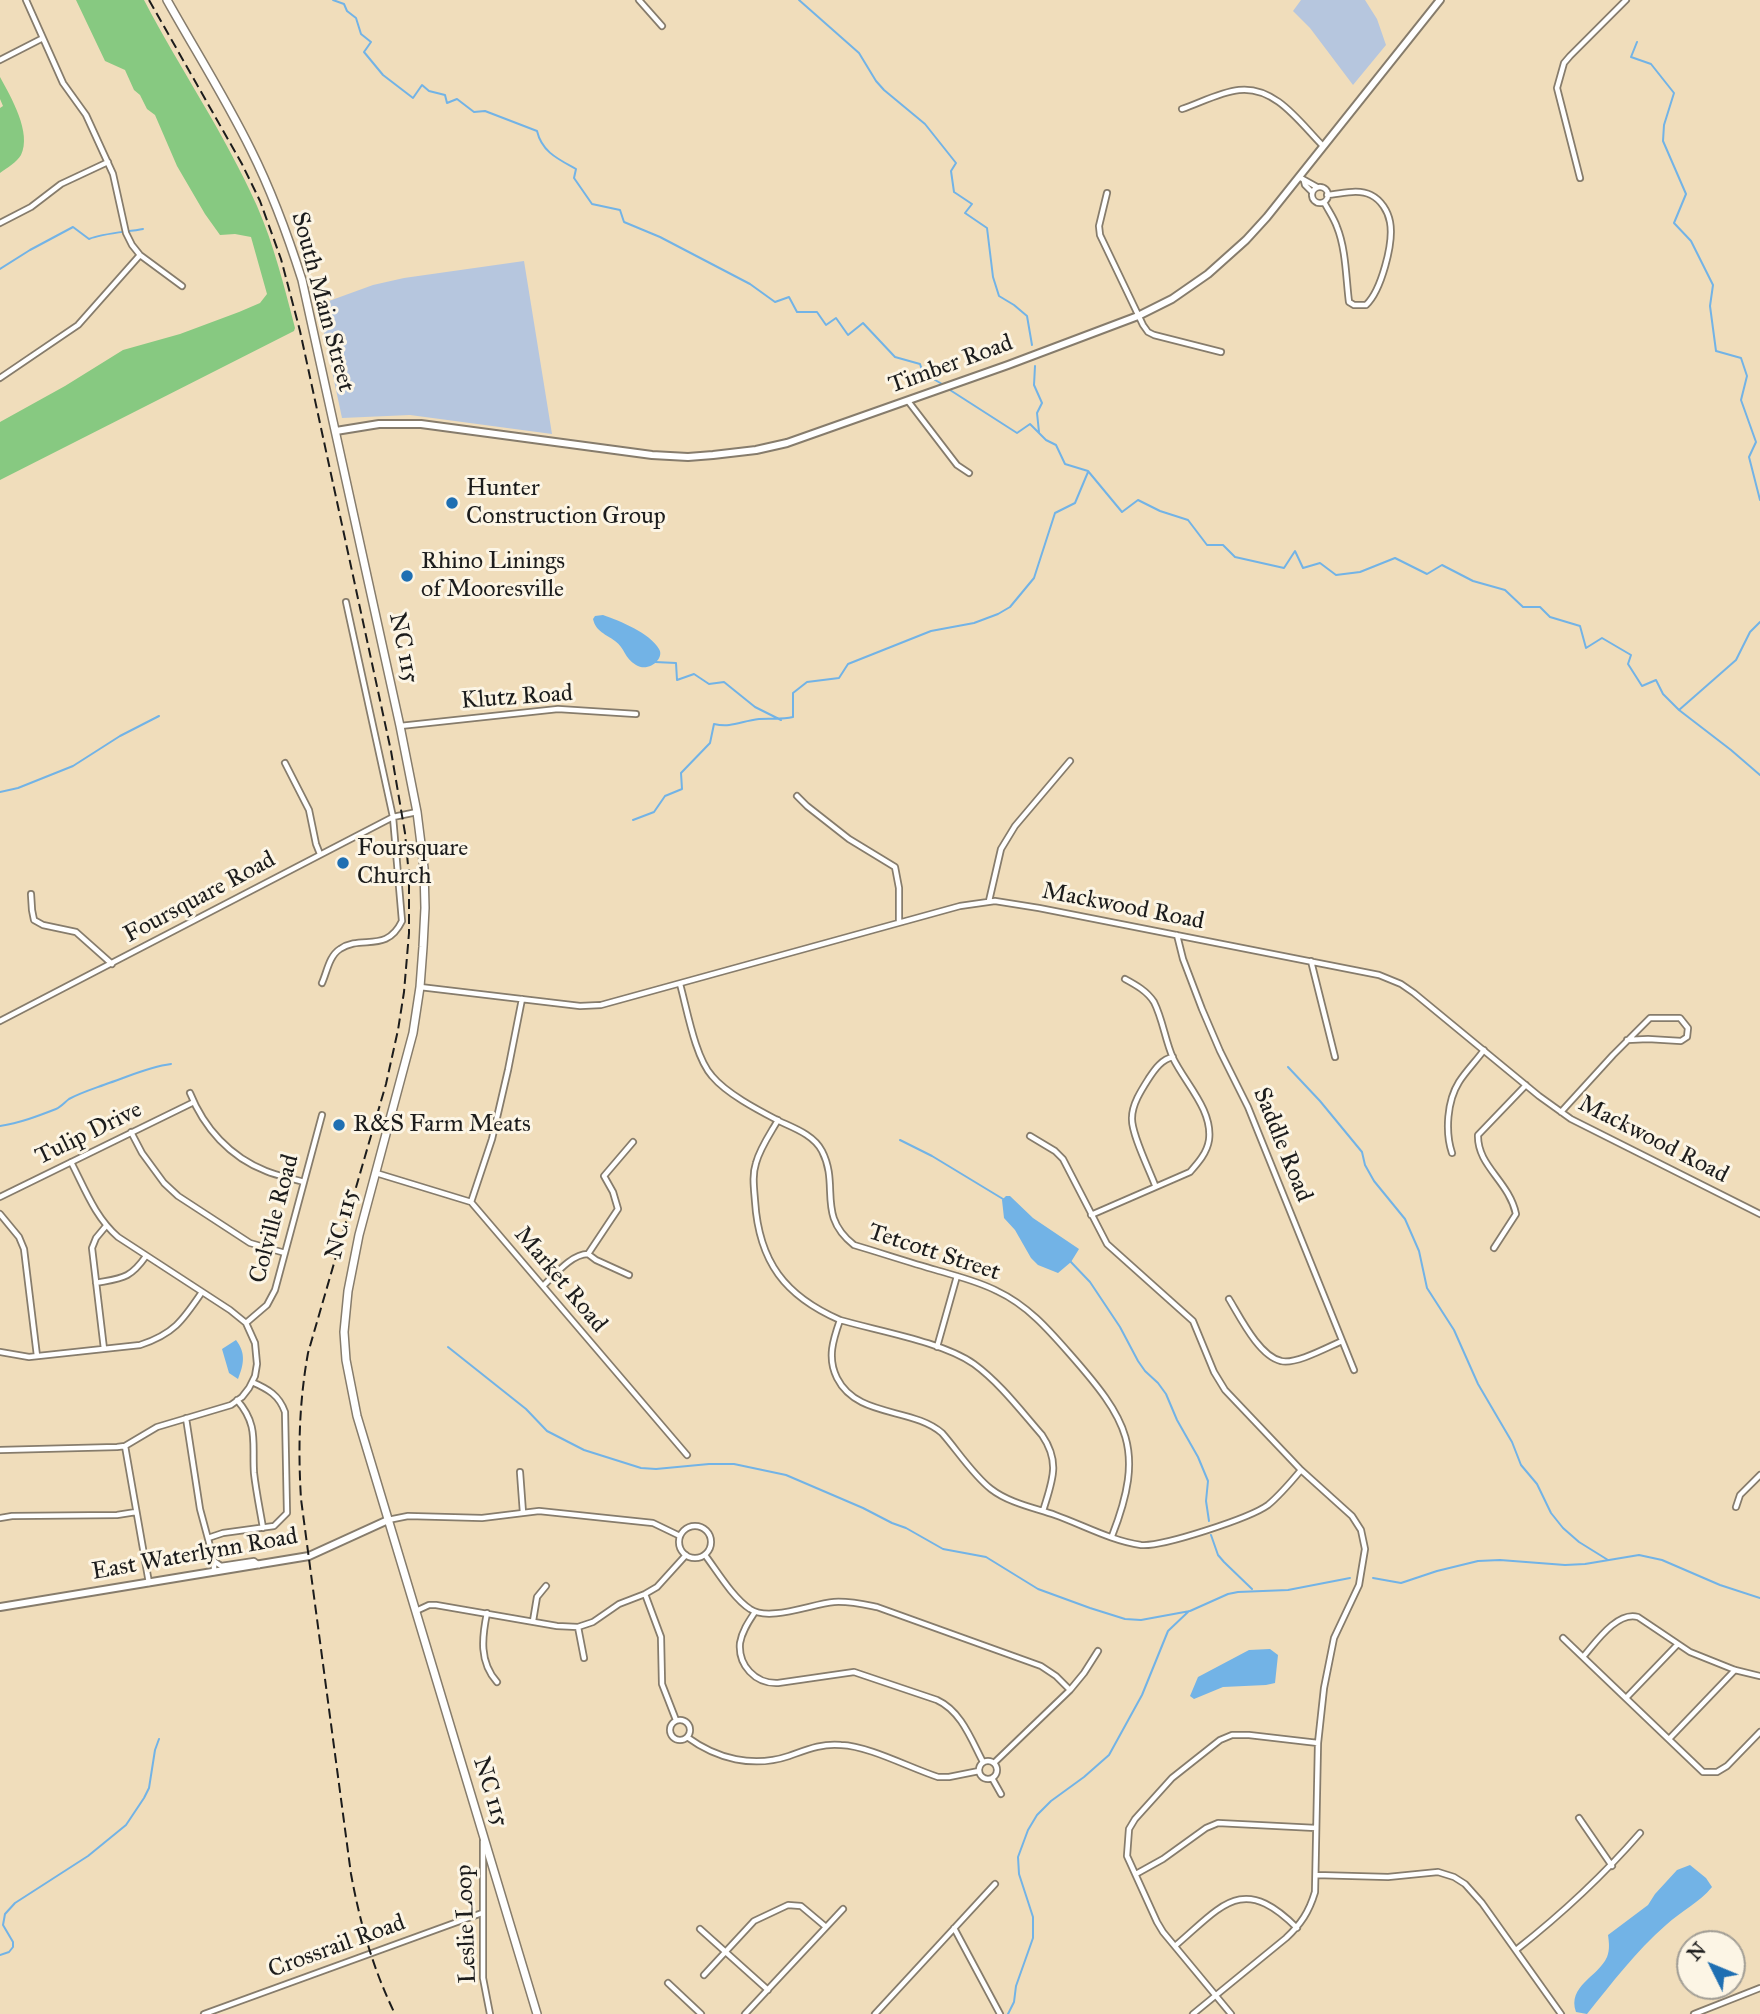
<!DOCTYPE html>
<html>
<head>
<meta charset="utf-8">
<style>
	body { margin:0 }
	#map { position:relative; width:1760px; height:2014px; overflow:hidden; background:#f0ddbb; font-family:"IM FELL Great Primer",serif }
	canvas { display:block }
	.north { position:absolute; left:1676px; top:1930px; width:70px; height:70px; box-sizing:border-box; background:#fcf5e5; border:2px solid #a29e95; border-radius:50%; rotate:313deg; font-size:19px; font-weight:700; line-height:28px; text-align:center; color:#1c1c1c }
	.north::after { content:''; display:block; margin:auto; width:24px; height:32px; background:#1f6fb2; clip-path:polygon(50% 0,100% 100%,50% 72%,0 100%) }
</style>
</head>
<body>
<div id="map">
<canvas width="1760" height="2014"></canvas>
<div class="north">N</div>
</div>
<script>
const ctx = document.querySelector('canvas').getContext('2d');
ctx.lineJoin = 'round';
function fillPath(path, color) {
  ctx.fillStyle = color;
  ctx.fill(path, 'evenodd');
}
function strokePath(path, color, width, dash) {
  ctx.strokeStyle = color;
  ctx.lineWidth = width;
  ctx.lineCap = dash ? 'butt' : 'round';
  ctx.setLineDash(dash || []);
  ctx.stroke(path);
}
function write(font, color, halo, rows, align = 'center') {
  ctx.font = font + ' "IM FELL Great Primer",serif';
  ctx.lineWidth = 6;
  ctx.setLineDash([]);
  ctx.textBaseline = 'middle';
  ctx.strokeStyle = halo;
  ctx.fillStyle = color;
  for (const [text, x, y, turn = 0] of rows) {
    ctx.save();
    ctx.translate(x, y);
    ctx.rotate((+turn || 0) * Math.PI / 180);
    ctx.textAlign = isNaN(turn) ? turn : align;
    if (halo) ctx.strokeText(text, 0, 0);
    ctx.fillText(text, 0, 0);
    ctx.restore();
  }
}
const industrial = new Path2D(`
	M1301,0H1365L1377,19L1386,45L1353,85L1310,28L1293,11Z
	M524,261L552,434L410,415L342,418L318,305L373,285L404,278Z`);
const green = new Path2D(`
	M76,0H144C180,69 225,134 257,206C274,245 284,286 295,328L294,331L0,480V422L65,386L123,350L180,334L239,312L260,303L267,294L251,237L235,234L220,235L205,214L177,166L155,115L147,109L140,95L134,90L125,70L105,61Z
	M0,77C11,97 32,133 21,155C17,162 7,168 0,173V108L3,106L0,99Z`);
const water = new Path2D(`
	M603,615C620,621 650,633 659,649C665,658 649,673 636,665C624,658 625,648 615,641C606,634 596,632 593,619L595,616Z
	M1006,1196H1010L1033,1218L1079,1249L1071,1262L1058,1273L1038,1265L1031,1258L1015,1230L1004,1218L1002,1200Z
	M236,1340C246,1353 244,1364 238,1379L229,1373L222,1349Z
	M1270,1649L1278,1655L1275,1683L1266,1685L1223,1687L1194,1699L1190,1696L1198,1677L1249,1650Z
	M1690,1865L1706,1878L1712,1887C1699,1903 1681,1911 1666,1925C1636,1951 1612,1983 1587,2014L1576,2012C1567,1986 1598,1977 1607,1957C1610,1950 1609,1942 1608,1935L1648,1905L1655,1894L1677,1870Z`);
const stream = new Path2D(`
	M333,0L344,4L347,11L356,18L361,34L371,42L364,52L383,75L413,98L422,85L429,91L445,95L447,103L457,99L474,112L485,111L537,131C542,152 558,159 576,169L574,178L592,204L620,210L624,222L660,237L750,284L775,302L789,297L797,312H817L826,325L836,318L848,335L863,323L895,357L920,364L923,373L942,384
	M799,0L859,53L876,81L884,90L925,124L956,163L951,171L954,192L972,204L965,213L987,228L993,277L999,296L1014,305L1027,316L1032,345
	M1637,42L1631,57L1651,64L1674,93L1664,125L1663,141L1686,194L1674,223L1691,241L1713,285L1710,306L1716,351L1741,358L1747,376L1741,400L1756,442L1749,457L1760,500
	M0,269L30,250L73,227L89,239C103,233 128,232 143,229
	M1035,366L1034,385L1042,403L1037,413L1039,432
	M950,390L1017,433L1030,424L1046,440L1056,445L1065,464L1088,471L1122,512L1138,500L1160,511L1188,520L1207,545H1223L1235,557L1284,568L1295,551L1303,568L1320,563L1336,575L1360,572L1395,558L1427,574L1442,565L1473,581L1505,590L1523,607H1540L1550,617L1580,626L1586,648L1602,638L1631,655L1628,664L1642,686L1656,680L1663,694L1679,710L1731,750L1760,775
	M655,662L676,663L677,680L694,674L709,684L724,682L755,707L781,720
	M1679,710L1736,660L1750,632L1760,622
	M0,792L18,788L73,766L120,736L159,716
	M633,820L654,812L665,796L682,789L681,773L710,743L714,724C732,728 741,721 759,719C771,718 781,720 793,717V693L807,682L839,678L848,664L931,631L974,623L998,614L1010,607L1034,578L1055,513L1075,503L1088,472
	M1288,1067L1320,1101L1362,1152L1365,1165L1374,1181L1405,1219L1419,1251L1427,1288L1454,1330L1478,1384L1512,1442L1521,1465L1537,1484L1551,1513L1563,1528L1579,1542L1608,1560
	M0,1126C20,1123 38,1116 56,1109C61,1107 65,1102 69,1099C82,1092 96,1088 109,1083C130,1076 148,1067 171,1064
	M900,1140L932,1156L1003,1199
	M1069,1260L1090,1282L1120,1327L1138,1361L1145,1371L1158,1383L1166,1394L1177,1420L1198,1457L1208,1481L1206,1501L1209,1521
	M448,1347L526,1409L547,1431L584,1450L641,1468L656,1469L709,1464H734L786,1475L863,1508L892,1523L906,1528L943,1549L986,1557L1038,1589L1090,1608L1125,1619L1141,1620L1190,1611L1228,1594L1238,1592L1288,1590L1350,1578
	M1211,1535L1218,1555L1224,1562L1252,1589
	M1373,1578L1401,1583L1437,1571L1478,1561L1500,1560L1565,1565L1585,1564L1639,1555L1662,1560L1720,1585L1760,1598
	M0,1955L9,1952L13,1947V1942L3,1925L5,1914L15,1903L88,1856L126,1825L144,1798L149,1788L155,1750L159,1739
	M1008,2014L1014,2002L1016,1986L1033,1938V1917L1019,1874L1018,1857L1028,1830L1037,1815L1051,1801L1084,1777L1109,1755L1142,1695L1168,1631L1189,1611`);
const street = new Path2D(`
	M26,0L63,83L86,115L113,174L126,233L132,245L140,255L182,286
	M639,0L662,26
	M0,60L43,38
	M1182,109C1200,103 1220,92 1239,90C1276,86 1300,123 1323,146
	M1299,177L1317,187
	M1580,178L1557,88L1564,63L1570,56L1626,0
	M1304,181L1305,185L1312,192
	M1312 195a8 8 0 1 1 16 0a8 8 0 1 1-16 0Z
	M1107,193L1099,226L1100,235L1143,325L1148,332L1154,335L1221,352
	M1324,202C1328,210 1334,218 1337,227C1346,249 1346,279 1349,302L1354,305H1366C1381,291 1394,243 1390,222C1388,211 1381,200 1371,195C1358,188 1341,194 1327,195
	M0,223L31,207L61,184L108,162
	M0,378L78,325L140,255
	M908,401L957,465L969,473
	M400,726L558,709L636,714
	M285,763L309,810L316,844L320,854
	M797,796L807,806L849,839L895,867L899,888V922
	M31,894L32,910L34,920L43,925L76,932L112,964
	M989,901L1001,849L1015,826L1070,761
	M1177,935L1183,959L1202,1009L1220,1051L1248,1107L1354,1370
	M1311,961L1335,1057
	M322,983C327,972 329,956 340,949C362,934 386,954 402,921L393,817L346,602
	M680,984C687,1009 695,1057 712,1076C727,1094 758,1110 779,1121C794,1128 814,1135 822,1151C840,1186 816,1215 854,1245C881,1253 908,1262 936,1270C956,1276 978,1281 997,1291C1027,1305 1048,1329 1069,1353C1128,1420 1146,1449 1112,1536
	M420,987L580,1006L601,1005L960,906L995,901L1039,908L1379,975L1401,984L1414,993L1539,1096L1571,1119L1760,1214
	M0,1021L393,817L417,812
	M190,1093C204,1128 230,1157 266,1171C278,1176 291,1178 304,1182
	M1561,1112L1613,1055L1650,1018H1680L1688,1028L1687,1037L1681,1041L1648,1039L1627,1040
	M778,1120C770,1134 760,1148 756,1163C752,1175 754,1188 755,1201C759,1262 785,1296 840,1320
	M131,1132L142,1153L164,1183L178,1196L250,1243L285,1253
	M1030,1136L1055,1151L1063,1159L1107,1244L1193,1321L1214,1372L1225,1390L1301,1470L1352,1516L1361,1530L1365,1549L1359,1585L1334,1638L1324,1688L1318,1743L1315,1892C1309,1912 1301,1924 1286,1938L1193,2014
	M1452,1153C1445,1132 1447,1101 1459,1082C1466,1071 1476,1061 1484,1050
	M376,1173L471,1202L687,1455
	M1155,1185C1149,1169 1131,1133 1132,1118C1132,1104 1142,1089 1149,1078C1155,1069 1162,1059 1173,1057
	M0,1197L194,1102
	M471,1202L492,1139L508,1070L522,999
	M0,1214L19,1237L24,1249L37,1356
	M1091,1215L1190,1172C1198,1163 1207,1153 1209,1140C1213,1110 1185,1083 1173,1058C1165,1040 1163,1020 1154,1002C1147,991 1136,985 1125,979
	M1494,1248L1516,1214C1509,1181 1477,1166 1478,1135L1526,1085
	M588,1254L596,1260L629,1275
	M96,1283C122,1278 130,1279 146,1256
	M543,1286C554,1276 571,1254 588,1254L618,1209L613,1192L604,1176L633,1142
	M1229,1299C1240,1317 1259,1356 1281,1361C1295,1365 1328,1347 1342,1341
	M246,1323L267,1305L275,1290L322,1115
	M937,1347L957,1276
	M104,1349L92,1248L96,1238L106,1226
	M0,1352L29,1357L140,1345C174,1334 183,1320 202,1292
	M237,1400C259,1425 252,1443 254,1473C256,1491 260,1510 263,1528
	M186,1418L200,1509L214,1561V1572
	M125,1446L149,1583
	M0,1450L117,1447L125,1446L157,1427L231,1405L242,1397L249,1388L255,1376L257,1364L255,1343L246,1323L230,1310L118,1237C95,1217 85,1189 71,1162
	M520,1472L523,1513
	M1736,1507L1740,1495L1760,1475
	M1043,1511C1052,1481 1061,1463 1042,1435C1021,1411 1000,1383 974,1364C943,1342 878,1331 840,1320C833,1340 827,1358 837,1378C857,1418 912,1407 942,1433C957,1450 973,1475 991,1489C1009,1503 1035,1508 1055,1515C1083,1525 1112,1541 1141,1545C1162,1547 1250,1518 1268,1505C1280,1495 1291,1482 1301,1470
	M0,1518L12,1516L117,1515L136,1512
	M388,1520L408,1516L482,1518L539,1511L653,1523L680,1536
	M679 1542a16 16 0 1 1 32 0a16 16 0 1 1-32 0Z
	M208,1538L223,1533L274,1526L287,1513L285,1412C279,1395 268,1389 252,1382
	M705,1555C717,1571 733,1598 750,1609C769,1622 811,1604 834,1602C849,1601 862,1604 877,1607L1041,1666L1056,1676L1070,1690
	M214,1561L221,1566L254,1561L259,1565
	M645,1594L661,1637L662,1684L676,1720
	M416,1611L429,1605H436L557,1626L578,1627L593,1622L619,1604L645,1594L657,1587L686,1555
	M755,1612C749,1621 742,1631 740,1643C738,1665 755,1684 778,1683L854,1672L937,1700C961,1711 971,1739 983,1762
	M487,1613C482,1637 479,1662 497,1682
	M533,1621L537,1597L546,1586
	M578,1627L584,1658
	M1563,1638L1703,1772H1717L1727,1766L1760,1732
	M1583,1657C1596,1642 1617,1611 1638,1617L1690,1652L1735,1670L1760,1676
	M1626,1698L1677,1645
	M670 1730a10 10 0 1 1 20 0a10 10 0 1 1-20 0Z
	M687,1737C717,1759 753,1768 789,1756C806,1750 822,1743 841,1745C869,1746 910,1768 938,1777H949L979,1771
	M1669,1739L1735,1670
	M979 1770a9 9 0 1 1 18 0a9 9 0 1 1-18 0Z
	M994,1763L1070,1690L1084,1673L1098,1651
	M992,1778L1001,1794
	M1579,1818L1612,1866
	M483,1841V1978L490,2014
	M1136,1874L1163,1859L1206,1828L1218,1823L1316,1828
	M1316,1875L1388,1877L1438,1872L1454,1877L1465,1884L1482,1903L1561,2014
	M954,1928L1000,2014
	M700,1929L768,1990
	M1175,1946C1222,1906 1242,1873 1297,1928
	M1516,1950C1563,1913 1601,1878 1640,1833
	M704,1975L754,1921L788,1905L801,1906L826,1927
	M668,1983L701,2014
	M204,2014L482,1913
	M745,2014L843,1909
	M875,2014L995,1884
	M1231,2014L1163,1932L1157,1922L1127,1856L1129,1829L1135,1819L1172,1778L1220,1740L1232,1735H1249L1318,1743
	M1694,2014L1760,1988`);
const secondary = new Path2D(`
	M336,431L379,424H421L652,455L688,457L713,455L756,450L787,443L1008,365L1138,316L1172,299L1208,274L1246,240L1267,217L1440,0
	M0,1607L309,1556L388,1520`);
const primary = new Path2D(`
	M167,0C195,50 226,99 251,150C272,192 288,236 302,280L400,726L417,812L424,868L425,908L423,947L420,987L413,1033L359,1235L348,1291L344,1332L346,1360L357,1416L537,2014`);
const rail = new Path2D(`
	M149,0L242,164L260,201L281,259L300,331L391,751L405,833L409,876V933L404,992L398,1030L386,1084L308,1353C299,1403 298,1450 301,1499L351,1874C360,1923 373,1969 395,2014`);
const markers = [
	[452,503,7,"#1f6fb2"],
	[407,576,7,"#1f6fb2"],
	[343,863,7,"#1f6fb2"],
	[339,1125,7,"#1f6fb2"]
];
const streetNames = [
	["South Main Street",322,302,75],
	["Timber Road",951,365,-20],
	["NC 115",403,648,78],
	["Klutz Road",517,698,-4],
	["Foursquare Road",200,898,-28],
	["Mackwood Road",1123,907,11],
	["Tulip Drive",89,1134,-26],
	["Mackwood Road",1653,1140,27],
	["Saddle Road",1282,1145,68],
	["Colville Road",275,1219,-75],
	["NC 115",343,1224,-76],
	["Tetcott Street",934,1253,18],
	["Market Road",560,1280,50],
	["East Waterlynn Road",195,1555,-10],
	["NC 115",490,1792,73],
	["Leslie Loop",467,1924,-92],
	["Crossrail Road",337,1947,-20]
];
const poiNames = [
	["Hunter",466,489],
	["Construction Group",466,517],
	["Rhino Linings",421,562],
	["of Mooresville",421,590],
	["Foursquare",357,849],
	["Church",357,877],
	["R&S Farm Meats",353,1125]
];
fillPath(industrial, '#b6c6de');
fillPath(green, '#87c981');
fillPath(water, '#72b3e6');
strokePath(stream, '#72b3e6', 2);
strokePath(street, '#867c6c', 8);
strokePath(secondary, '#867c6c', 10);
strokePath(primary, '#867c6c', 10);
strokePath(street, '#fff', 4.5);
strokePath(secondary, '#fff', 6);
strokePath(primary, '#fff', 7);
strokePath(rail, '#1c1c1c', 2, [10, 5]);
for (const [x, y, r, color] of markers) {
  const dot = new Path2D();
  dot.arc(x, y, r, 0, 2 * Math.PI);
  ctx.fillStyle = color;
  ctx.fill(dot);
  strokePath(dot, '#fcf5e5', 2.5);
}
write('24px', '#1c1c1c', '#fcf5e5', streetNames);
write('24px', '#1c1c1c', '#fcf5e5', poiNames, 'left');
</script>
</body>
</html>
